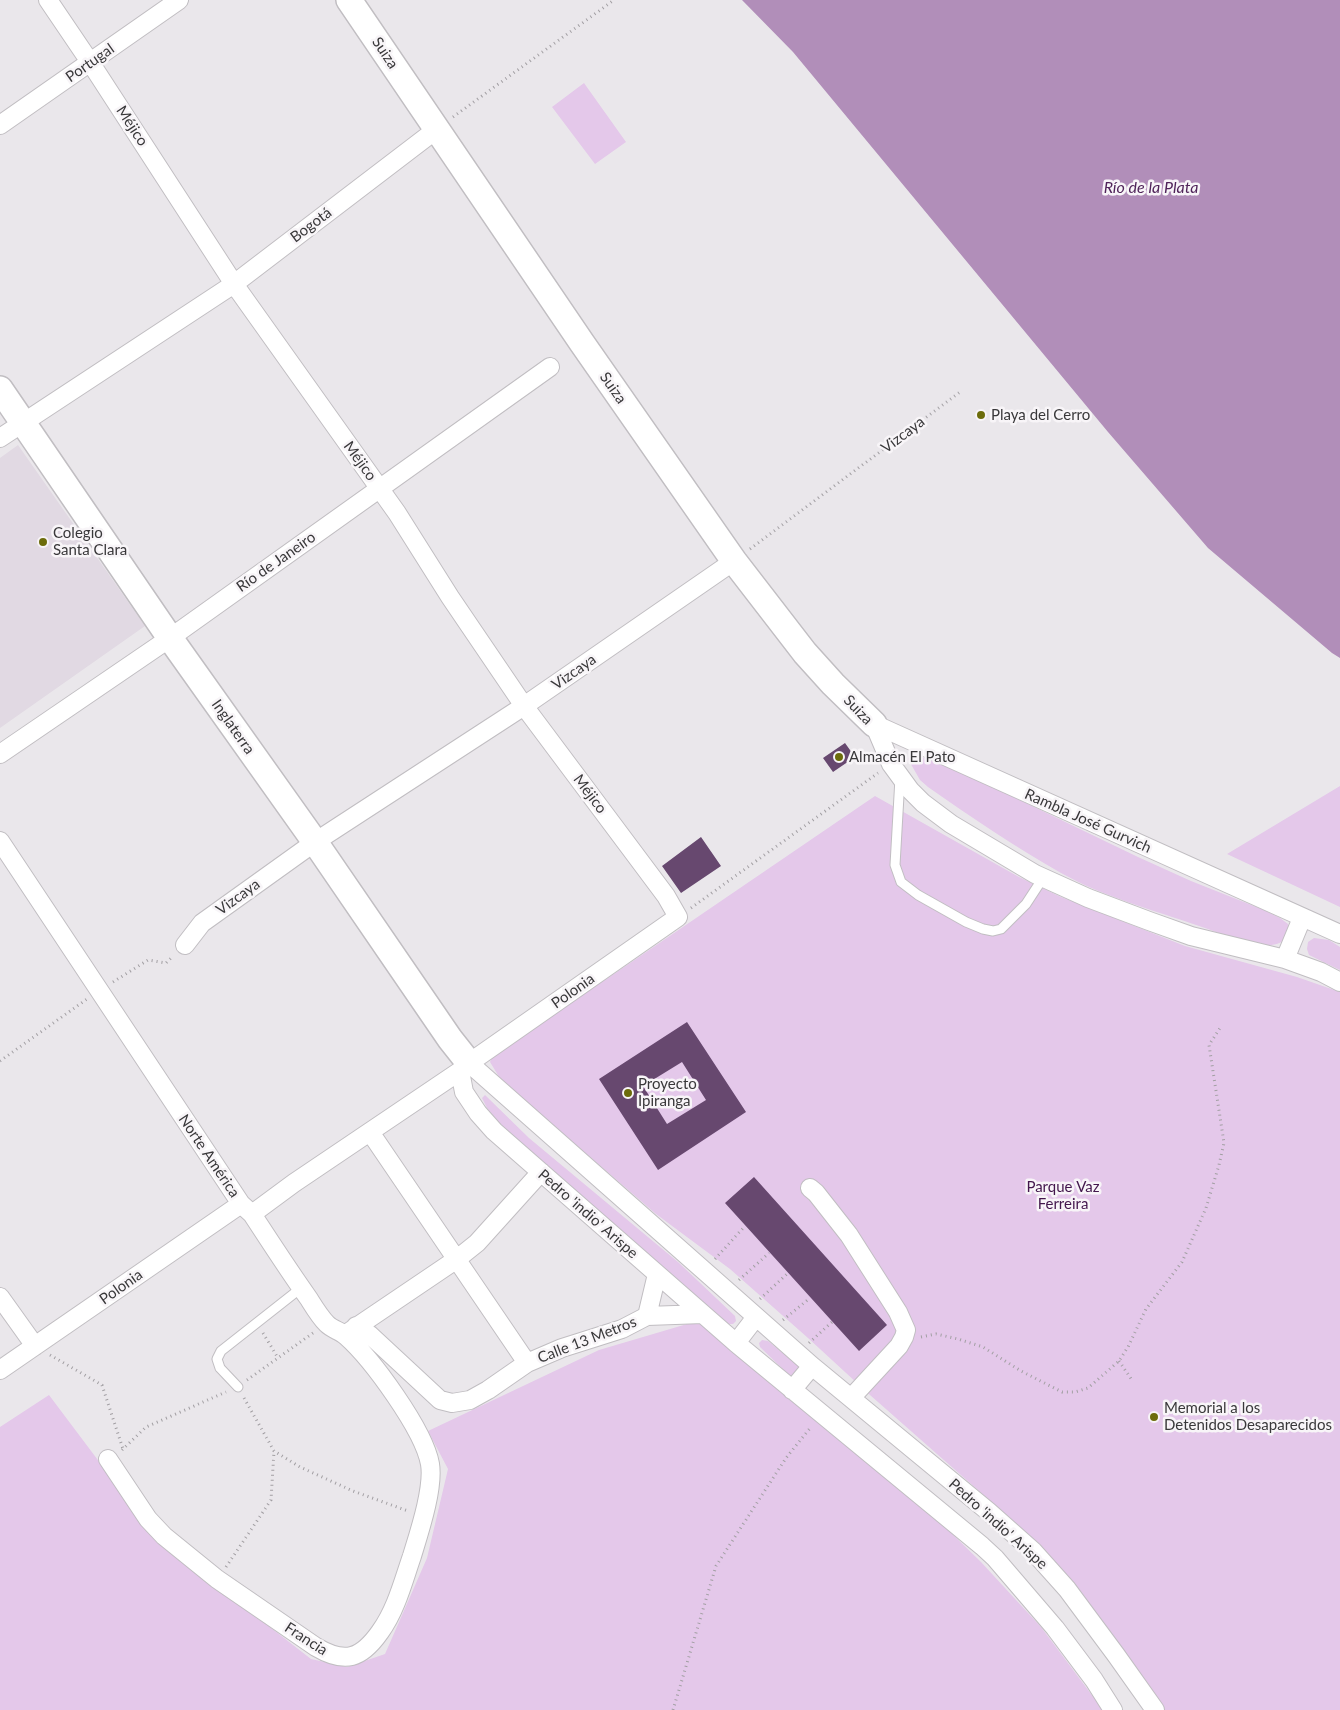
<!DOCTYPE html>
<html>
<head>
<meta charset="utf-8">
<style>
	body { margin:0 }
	canvas { display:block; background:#eae7eb }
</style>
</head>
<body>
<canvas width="1340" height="1710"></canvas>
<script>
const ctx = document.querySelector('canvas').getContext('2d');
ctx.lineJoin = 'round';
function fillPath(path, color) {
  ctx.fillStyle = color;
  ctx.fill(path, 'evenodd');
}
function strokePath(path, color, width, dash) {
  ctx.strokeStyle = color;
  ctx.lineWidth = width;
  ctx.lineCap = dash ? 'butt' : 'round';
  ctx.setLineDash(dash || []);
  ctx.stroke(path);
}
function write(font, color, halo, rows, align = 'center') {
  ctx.font = font + ' Lato,sans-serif';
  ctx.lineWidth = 5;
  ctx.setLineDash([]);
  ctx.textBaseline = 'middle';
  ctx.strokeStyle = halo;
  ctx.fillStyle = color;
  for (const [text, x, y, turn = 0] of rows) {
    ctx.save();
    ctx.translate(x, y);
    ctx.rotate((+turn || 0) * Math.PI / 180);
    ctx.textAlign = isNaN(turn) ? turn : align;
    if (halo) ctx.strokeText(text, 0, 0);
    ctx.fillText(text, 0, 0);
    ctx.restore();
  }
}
const built = new Path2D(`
	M18,445L145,626L0,728V458Z`);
const green = new Path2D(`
	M584,83L626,142L595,164L552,107Z
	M912,754L931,760L974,778L1138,857L1191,881L1264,910L1280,918L1288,924L1290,934C1284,943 1275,946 1264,945C1241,943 1221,933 1199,926C1153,910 1104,897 1061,873C1015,847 971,817 928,787L920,780L908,759L910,755Z
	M1340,786V907L1227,854Z
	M875,796L1019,877L1061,897L1185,946L1297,977L1340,992V1710H1159L1051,1565L1004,1513L870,1395L808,1338L730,1269L656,1214L501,1080L490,1062L493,1054L611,976Z
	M1314,938L1329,940L1340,947V970L1309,955L1307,949L1308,942Z
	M485,1095L529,1138L678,1262L735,1316L736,1321L733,1324H726L514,1140L498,1122L487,1108L482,1098Z
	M704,1319L943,1525L981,1562L1041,1627L1103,1710H0V1427L49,1395L158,1540L311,1659L347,1667L385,1654L427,1558L448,1469L428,1431L599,1350Z
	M762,1340L768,1341L800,1367L793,1379L760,1347L759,1343Z`);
const water = new Path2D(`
	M742,0H1340V658L1332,653L1208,548L1108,432L793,52Z`);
const building = new Path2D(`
	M845,743L855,757L833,772L823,758Z
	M701,837L721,866L681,893L662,866Z
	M687,1022L746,1112L658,1170L599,1079ZM682,1062L706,1100L667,1124L643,1086Z
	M754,1177L887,1325L859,1351L725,1203Z`);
const path = new Path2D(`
	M453,117L614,0
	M750,549L960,392
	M691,908L878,773
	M113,982L148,960L166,963L173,956
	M0,1061L87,999
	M715,1259L745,1226
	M739,1280L769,1253
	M760,1299L788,1273
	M783,1320L810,1298
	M263,1333L278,1358
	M921,1337L936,1334L958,1339L983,1347L1021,1371L1062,1392H1075L1088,1388L1119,1361L1128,1347L1146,1309L1182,1262L1206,1208L1219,1165L1224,1143L1209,1045L1220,1028
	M809,1343L832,1322
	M50,1355L102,1385L123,1449
	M1119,1361L1132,1380
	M247,1380L313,1333
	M244,1398L274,1451L300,1467L353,1491L408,1511
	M122,1450L146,1427L226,1392
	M226,1567L271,1500L274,1451
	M673,1710L716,1566L786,1458L811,1427`);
const lane = new Path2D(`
	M900,778L895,865L901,882L918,895L966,922L983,929L993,931L1001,929L1026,904L1043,878
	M238,1387L220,1368L217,1359L221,1351L301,1288`);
const street = new Path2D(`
	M48,0L90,62L234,284L397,513L450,597L524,706L666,896L678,917L469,1063L460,1071L294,1183L252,1214
	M0,125L179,0
	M0,438L234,284L437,129
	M874,724L891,764L910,790L923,803L951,824L1035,874L1088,898L1149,921L1191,936L1285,959L1321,972L1340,982
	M874,724L1340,934
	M0,754L170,638L550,367
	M0,841L241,1204L252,1214C271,1243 289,1271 309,1299C314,1307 320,1317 327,1324C332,1329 340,1331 346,1336C372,1359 424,1430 430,1464C434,1488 419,1533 412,1556C403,1582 396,1610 380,1632C361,1659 345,1664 316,1647L217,1579L164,1536L148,1519L108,1459
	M185,945L202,923L315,842L524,706L734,561
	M1285,959L1302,918
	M469,1063L812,1366L989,1512L1033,1551L1067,1589L1116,1655L1155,1710
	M460,1071L464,1092L478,1113L494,1131L736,1343L982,1546L995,1558L1055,1628L1094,1680L1113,1710
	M370,1132L527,1363
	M810,1188L816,1193L849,1235L898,1312L906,1330L904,1337L899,1346L851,1398
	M657,1274L647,1316L703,1314
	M0,1297L35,1346
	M356,1326L370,1335L440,1400L452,1403L470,1400L488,1390L527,1363L562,1348L622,1329L647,1316
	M349,1332L457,1259L477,1243L541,1172
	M736,1343L756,1317
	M0,1370L241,1204
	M792,1390L812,1366`);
const secondary = new Path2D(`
	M349,0L582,343L734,561L805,653L833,684L874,724
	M0,389L170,638L315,842L450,1039L469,1063`);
const markers = [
	[981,415,5,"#6c6c0b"],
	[43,542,5,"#6c6c0b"],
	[839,757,5,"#6c6c0b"],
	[628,1093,5,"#6c6c0b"],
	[1154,1417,5,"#6c6c0b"]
];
const streetNames = [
	["Suiza",385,53,56],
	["Portugal",90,63,-35],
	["Méjico",132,126,57],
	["Bogotá",311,225,-37],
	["Suiza",613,388,55],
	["Vizcaya",903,435,-37],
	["Méjico",360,461,54],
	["Río de Janeiro",276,562,-35],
	["Vizcaya",574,672,-35],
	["Suiza",858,710,46],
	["Inglaterra",233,727,55],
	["Méjico",590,794,53],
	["Rambla José Gurvich",1088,821,24],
	["Vizcaya",238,897,-36],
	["Polonia",573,991,-35],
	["Norte América",209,1156,56],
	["Pedro 'indio' Arispe",588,1214,41],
	["Polonia",121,1287,-35],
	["Calle 13 Metros",587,1340,-21],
	["Pedro 'indio' Arispe",998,1524,42],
	["Francia",306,1639,33]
];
const poiNames = [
	["Playa del Cerro",991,415],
	["Colegio",53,533],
	["Santa Clara",53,550],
	["Almacén El Pato",849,757],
	["Proyecto",638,1084],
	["Ipiranga",638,1101],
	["Memorial a los",1164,1408],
	["Detenidos Desaparecidos",1164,1425]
];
const parkNames = [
	["Parque Vaz",1063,1187],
	["Ferreira",1063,1204]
];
const waterNames = [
	["Río de la Plata",1151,188]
];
fillPath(built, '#e1d9e3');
fillPath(green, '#e4c8ea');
fillPath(water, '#b18eb9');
fillPath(building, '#67486f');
strokePath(lane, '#c1bec2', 11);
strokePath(street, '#c1bec2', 20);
strokePath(secondary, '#c1bec2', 28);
strokePath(path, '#a29fa3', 3, [1, 4]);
strokePath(lane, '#fff', 9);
strokePath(street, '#fff', 18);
strokePath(secondary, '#fff', 25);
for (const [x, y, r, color] of markers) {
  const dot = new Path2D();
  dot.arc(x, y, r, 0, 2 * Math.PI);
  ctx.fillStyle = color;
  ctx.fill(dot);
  strokePath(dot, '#f8f5f8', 2);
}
write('15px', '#39383a', '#f8f5f8', streetNames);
write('15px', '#39383a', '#f8f5f8', poiNames, 'left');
write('15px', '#43174d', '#f8f5f8', parkNames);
write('italic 16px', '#50245a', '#f8f5f8', waterNames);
</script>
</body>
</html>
